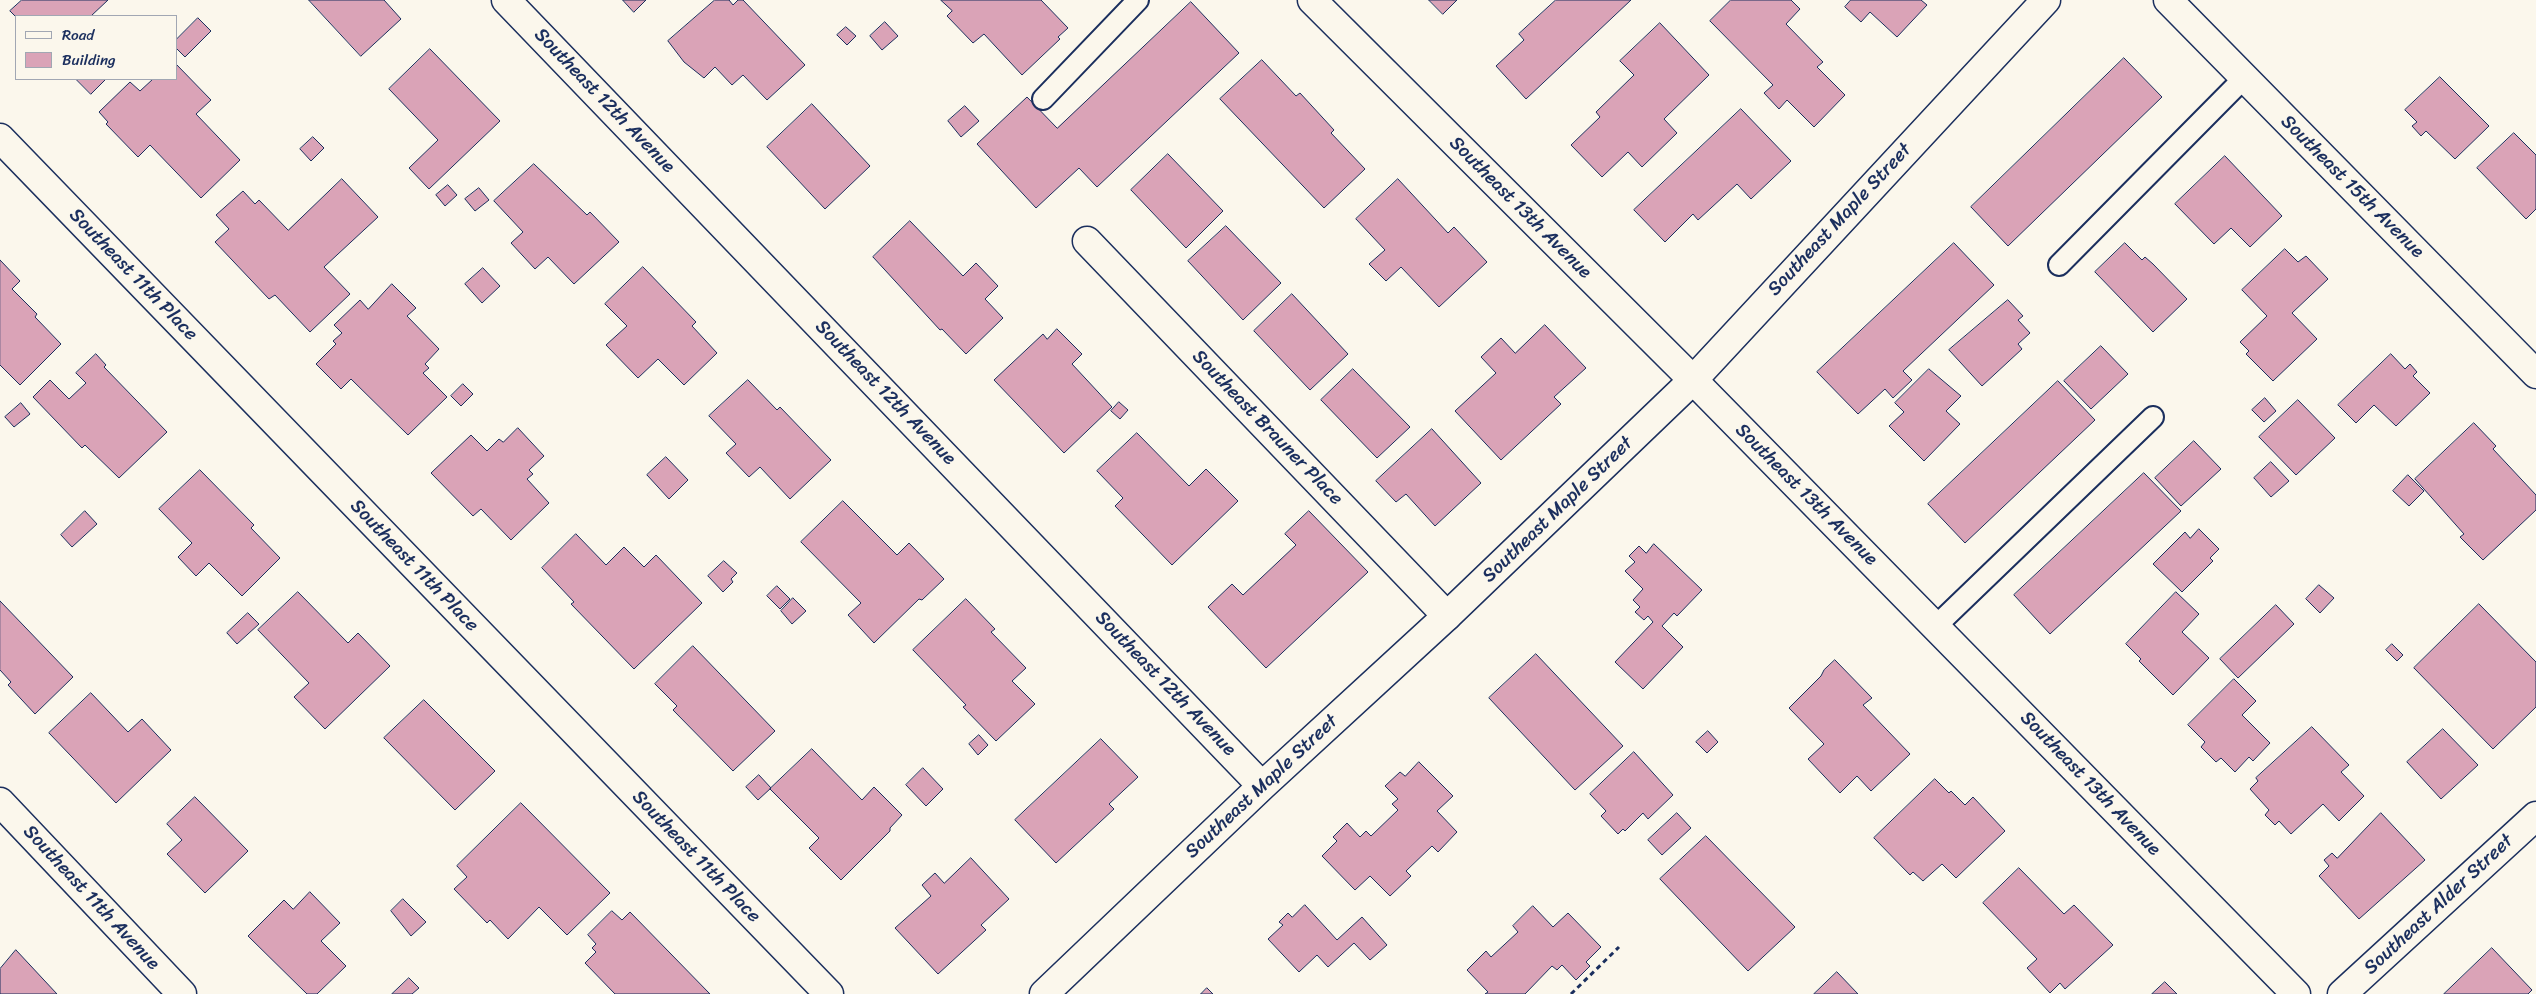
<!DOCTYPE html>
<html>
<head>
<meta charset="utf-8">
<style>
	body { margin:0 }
	#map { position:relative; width:2536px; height:994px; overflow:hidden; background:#fbf7ec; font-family:Sriracha,sans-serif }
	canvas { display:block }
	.legend { position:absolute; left:15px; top:15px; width:162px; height:65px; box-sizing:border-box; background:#fbf7ec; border:1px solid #a1a7b3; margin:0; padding:6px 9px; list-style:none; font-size:15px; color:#1b2f5e }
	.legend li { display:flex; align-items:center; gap:10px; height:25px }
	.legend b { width:25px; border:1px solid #a1a7b3 }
</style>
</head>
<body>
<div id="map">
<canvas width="2536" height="994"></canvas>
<ul class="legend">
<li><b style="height:6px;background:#fbf7ec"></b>Road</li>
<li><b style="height:14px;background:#daa3b7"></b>Building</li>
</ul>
</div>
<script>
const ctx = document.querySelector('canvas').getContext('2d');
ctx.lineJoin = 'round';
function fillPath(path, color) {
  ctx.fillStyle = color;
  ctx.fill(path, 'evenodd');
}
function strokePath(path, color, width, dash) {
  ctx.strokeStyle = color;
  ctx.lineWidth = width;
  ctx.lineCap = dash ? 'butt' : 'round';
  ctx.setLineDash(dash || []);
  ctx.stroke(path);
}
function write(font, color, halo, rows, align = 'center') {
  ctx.font = font + ' Sriracha,sans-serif';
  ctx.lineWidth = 4.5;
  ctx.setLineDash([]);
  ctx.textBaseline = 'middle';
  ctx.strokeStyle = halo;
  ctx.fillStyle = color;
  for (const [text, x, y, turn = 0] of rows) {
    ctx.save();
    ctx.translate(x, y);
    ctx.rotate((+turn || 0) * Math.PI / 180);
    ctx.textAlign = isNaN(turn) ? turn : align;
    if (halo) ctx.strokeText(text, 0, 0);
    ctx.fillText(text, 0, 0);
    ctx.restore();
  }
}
const building = new Path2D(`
	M22,0H108L91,16L16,17L10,11Z
	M309,0H384L401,19L361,56Z
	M623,0H646L634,12Z
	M715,0H729L733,5L738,0H743L805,65L767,100L743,75L732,85L715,67L704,78L684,62L668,41Z
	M941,0H1041L1068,28L1058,37L1060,39L1022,75L984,34L973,43L947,16L952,11Z
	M1429,0H1457L1443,14Z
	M1556,0H1631L1526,99L1496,66L1524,40L1519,34Z
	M1731,0H1791L1800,9L1786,24L1823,62L1817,67L1845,95L1814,127L1787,100L1779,109L1764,93L1773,85L1710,21Z
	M1851,0H1921L1927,5L1897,37L1870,12L1861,22L1845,7Z
	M1191,2L1239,53L1097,187L1079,168L1036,208L977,144L1027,97L1057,128Z
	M198,18L211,31L185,57L176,48V40Z
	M885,22L898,36L882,50L870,36Z
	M1660,23L1709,75L1664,119L1677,133L1642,167L1628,152L1602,177L1571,145L1600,117L1596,112L1634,75L1620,61Z
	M846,27L856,36L847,45L837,35Z
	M430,49L500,121L429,189L409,168L438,140L389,89Z
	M2124,58L2162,97L2008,246L1971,207Z
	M1262,60L1296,96L1300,93L1334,130L1331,133L1365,169L1324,208L1220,99Z
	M176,64L211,100L196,114L240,160L201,198L150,145L138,157L106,124L108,122L99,112L130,82L140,91L153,79H176Z
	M2440,77L2489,126L2455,159L2426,131L2421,136L2412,126L2417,122L2405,110Z
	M76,79H106L91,94Z
	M812,104L870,166L825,209L767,147Z
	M965,106L979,121L961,137L948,121Z
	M1741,109L1791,161L1751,199L1737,184L1698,220L1693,214L1665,242L1634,210Z
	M2514,133L2536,155V209L2526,219L2477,168Z
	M313,137L324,148L311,161L300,149Z
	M1168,154L1223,211L1186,248L1131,190Z
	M2225,156L2282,216L2250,247L2231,228L2214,244L2175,204Z
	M534,164L587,215L590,212L619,242L574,284L548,257L535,269L511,243L523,232L494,201Z
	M342,179L378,217L324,267L350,294L310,332L275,295L269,299L215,242L229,229L216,215L243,191L255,204L259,200L288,230Z
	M1398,179L1448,233L1454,227L1487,262L1439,307L1401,267L1386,281L1369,264L1385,250L1356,219Z
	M448,185L457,195L445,206L436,195Z
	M479,188L489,200L475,211L465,199Z
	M910,221L963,276L976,263L998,286L985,299L1003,318L966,354L942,329L940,330L873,257Z
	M1226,226L1281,283L1243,320L1188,261Z
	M1954,243L1994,285L1903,371L1912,380L1893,398L1885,389L1858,414L1817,372Z
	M2125,243L2142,260L2145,257L2153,264L2187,299L2153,332L2095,272Z
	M2285,249L2298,262L2306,256L2328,279L2292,313L2317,339L2273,381L2246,354L2249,351L2240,342L2267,316L2242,290Z
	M0,260L20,281L12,289L37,314L35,317L61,344L20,385L0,365Z
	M643,267L696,322L692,326L717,353L684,385L658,359L638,378L606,345L627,326L605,304Z
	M483,268L500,286L482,303L465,284Z
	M392,284L416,308L407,316L439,349L425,364L429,368L423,373L447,397L408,435L351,379L341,389L316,364L336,344L333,341L342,333L334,325L360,300L368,309Z
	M1292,294L1348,354L1310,390L1254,331Z
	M2008,300L2023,316L2018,320L2030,333L2018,344L2022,349L1982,386L1949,350Z
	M1545,325L1586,368L1554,397L1561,404L1501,460L1455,411L1496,373L1481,357L1501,338L1515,353Z
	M1057,329L1082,354L1072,364L1112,407L1064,453L994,380L1043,334L1047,339Z
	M2101,346L2128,374L2091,409L2064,381Z
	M96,354L106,365L104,367L167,432L119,478L85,445L82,448L33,397L50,380L69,399L86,383L76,373Z
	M2391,354L2405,369L2410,364L2417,372L2413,376L2430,393L2396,426L2374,405L2356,423L2338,405Z
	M1353,369L1410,427L1377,458L1321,400Z
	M1929,369L1961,396L1946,411L1960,424L1924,461L1889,426L1904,412L1895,403Z
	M748,380L777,410L780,407L831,460L790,499L760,467L749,477L726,453L736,444L709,416Z
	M2058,381L2095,420L1965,543L1928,504Z
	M463,384L473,394L461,406L451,396Z
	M2265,398L2276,411L2264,422L2252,410Z
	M2298,400L2335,438L2296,475L2259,437Z
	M1119,402L1128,410L1120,419L1111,411Z
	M21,403L30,414L14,427L5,417Z
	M2474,423L2496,446L2493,449L2536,495V510L2483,560L2460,537L2464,534L2415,479Z
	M518,428L544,456L529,470L533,474L527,479L549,503L511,540L481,509L473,516L431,473L471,435L487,451L499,439L503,442Z
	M1432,429L1481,483L1435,526L1406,494L1396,502L1376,481Z
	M1137,433L1189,486L1206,469L1238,501L1172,565L1115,506L1123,498L1097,471Z
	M2194,441L2221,469L2181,506L2155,478Z
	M666,457L688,480L669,499L647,475Z
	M2271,462L2289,481L2271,497L2254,478Z
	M200,470L254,525L251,528L280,558L242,596L209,563L196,576L178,557L192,543L159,509Z
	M2144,473L2181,511L2050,634L2014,595Z
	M2408,475L2424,491L2409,506L2393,491Z
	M843,501L897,555L909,543L944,579L922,600L919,599L874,643L848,615L861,603L801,542Z
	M85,511L97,524L72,547L61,535Z
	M1309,511L1368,572L1266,668L1208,607L1232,584L1243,595L1296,545L1285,534Z
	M2199,529L2219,549L2210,558L2213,561L2182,592L2153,564L2185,532L2190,538Z
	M576,534L606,565L624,547L644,567L656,555L702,603L634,669L571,604L574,602L542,568Z
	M1654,544L1702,590L1677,616L1674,613L1662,626L1683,647L1643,689L1615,662L1653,622L1648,616L1644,620L1635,612L1640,607L1633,600L1643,589L1625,571L1635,562L1629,556L1639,546L1646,553Z
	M724,561L737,573L731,579L733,582L723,592L708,576Z
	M2319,585L2334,598L2320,613L2306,599Z
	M777,586L790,599L780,609L767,596Z
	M298,592L348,643L358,633L390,666L325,729L294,697L309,683L258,630Z
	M2176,592L2199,614L2182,632L2209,658L2173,695L2139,661L2141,659L2126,644Z
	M793,598L806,611L792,624L781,611Z
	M966,599L995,629L991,632L1026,668L1012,681L1035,704L996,741L963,707L966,705L913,650Z
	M0,601L73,677L35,714L8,685L11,682L0,670Z
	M2479,604L2536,662V707L2493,749L2414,668Z
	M2276,605L2294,624L2238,678L2220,659Z
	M248,613L259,624L237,644L227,633Z
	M2392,644L2403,655L2397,661L2386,650Z
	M693,646L775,731L733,771L673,710L677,706L655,684Z
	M1536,654L1623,746L1575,790L1489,698Z
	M1835,660L1872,698L1863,705L1910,754L1871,791L1857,776L1840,793L1808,759L1824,744L1789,708L1821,676L1824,670Z
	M2234,679L2256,701L2242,715L2270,743L2253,761L2249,757L2235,772L2221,758L2216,762L2201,747L2205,742L2188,725Z
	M91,693L128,732L142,719L171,750L116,803L49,733Z
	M424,700L495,771L455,810L384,738Z
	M2312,727L2349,765L2341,772L2364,796L2339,821L2323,804L2291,834L2279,821L2275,825L2265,815L2269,810L2250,789L2258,781L2256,778Z
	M2443,729L2478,765L2441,799L2407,762Z
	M1708,731L1718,742L1707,753L1696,742Z
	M979,735L988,745L978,755L969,744Z
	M1101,739L1138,777L1109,804L1114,809L1056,863L1015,820Z
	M812,749L862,800L874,787L902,815L890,828V831L841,880L809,848L819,838L770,789Z
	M1634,752L1673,795L1648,819L1643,813L1625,831L1623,829L1618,834L1601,816L1606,811L1590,794Z
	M1419,762L1453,796L1437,811L1457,832L1438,852L1432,846L1406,871L1411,876L1390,896L1370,876L1355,890L1322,856L1337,841L1333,837L1347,823L1360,837L1366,831L1371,836L1398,810L1392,804L1398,799L1385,786L1400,772L1405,776Z
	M923,768L943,789L926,806L906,785Z
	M759,775L771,788L758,800L746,787Z
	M1935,779L1949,793L1951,791L1965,805L1973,797L2005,831L1956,878L1942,864L1923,881L1913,872L1910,875L1874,838Z
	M195,797L248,851L205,893L167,854L182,840L167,824Z
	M521,803L610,893L567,935L539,907L508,939L490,920L487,923L454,889L467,877L457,866Z
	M1677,813L1691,828L1662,855L1648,840Z
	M2381,813L2425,860L2359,919L2319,876L2329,866L2324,860L2332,853L2337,858Z
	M1706,836L1795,927L1748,971L1660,879Z
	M971,858L1009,899L981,925L986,930L938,974L895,928L931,896L922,885L935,873L944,883Z
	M2019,868L2064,914L2074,905L2113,945L2065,989L2060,983L2050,993L2027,968L2037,959L1983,903Z
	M310,892L340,923L321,941L346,966L317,994H307L248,936L284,900L293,909Z
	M403,899L426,922L411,936L391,911Z
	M1305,905L1337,940L1362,917L1387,945L1370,960L1354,943L1328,967L1317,955L1299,972L1268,939L1283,925L1279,922L1288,913L1292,917Z
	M1533,906L1553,927L1568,913L1601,947L1586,962L1590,966L1576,980L1562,965L1557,970L1552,966L1525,994H1485L1488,992L1467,970L1486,951L1491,957L1518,932L1513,926Z
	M612,911L622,920L630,912L710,994H615L585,963L596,952L592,948L596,944L588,935Z
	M2492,948L2532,990L2528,994H2444Z
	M16,950L57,994H0V969Z
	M1837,972L1858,994H1814Z
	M409,978L419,988L412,994H392Z
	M2165,982L2177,994H2152Z
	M1207,988L1213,994H1201Z`);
const path = new Path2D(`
	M1571,994L1619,947`);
const service = new Path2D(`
	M1043,99L1138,0
	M2059,265L2245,77
	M1936,626L2153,417`);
const minor = new Path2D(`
	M1312,0L1693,380
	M2168,0L2536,374
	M0,138L829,994
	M1087,241L1447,616
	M0,802L182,994
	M2342,994L2536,816`);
const tertiary = new Path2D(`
	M506,0L1262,786
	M1693,380L2296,994
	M1044,994L1262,786L1447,616L1693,380L2046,0`);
const streetNames = [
	["Southeast 12th Avenue",604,101,46],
	["Southeast 15th Avenue",2352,187,45],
	["Southeast 13th Avenue",1520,208,45],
	["Southeast Maple Street",1840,220,-47],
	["Southeast 11th Place",133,275,46],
	["Southeast 12th Avenue",885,393,46],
	["Southeast Brauner Place",1267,428,46],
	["Southeast 13th Avenue",1806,495,45],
	["Southeast Maple Street",1558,510,-44],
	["Southeast 11th Place",414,566,46],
	["Southeast 12th Avenue",1165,684,46],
	["Southeast 13th Avenue",2090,784,46],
	["Southeast Maple Street",1262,787,-43],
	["Southeast 11th Place",696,857,46],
	["Southeast 11th Avenue",91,898,47],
	["Southeast Alder Street",2439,905,-43]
];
fillPath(building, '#daa3b7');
strokePath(building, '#1b2f5e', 1);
strokePath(service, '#1b2f5e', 24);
strokePath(minor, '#1b2f5e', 31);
strokePath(tertiary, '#1b2f5e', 31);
strokePath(path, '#1b2f5e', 3, [5, 4]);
strokePath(service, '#fbf7ec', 20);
strokePath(minor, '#fbf7ec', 28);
strokePath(tertiary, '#fbf7ec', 28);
write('19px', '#1b2f5e', '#fbf7ec', streetNames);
</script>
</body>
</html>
